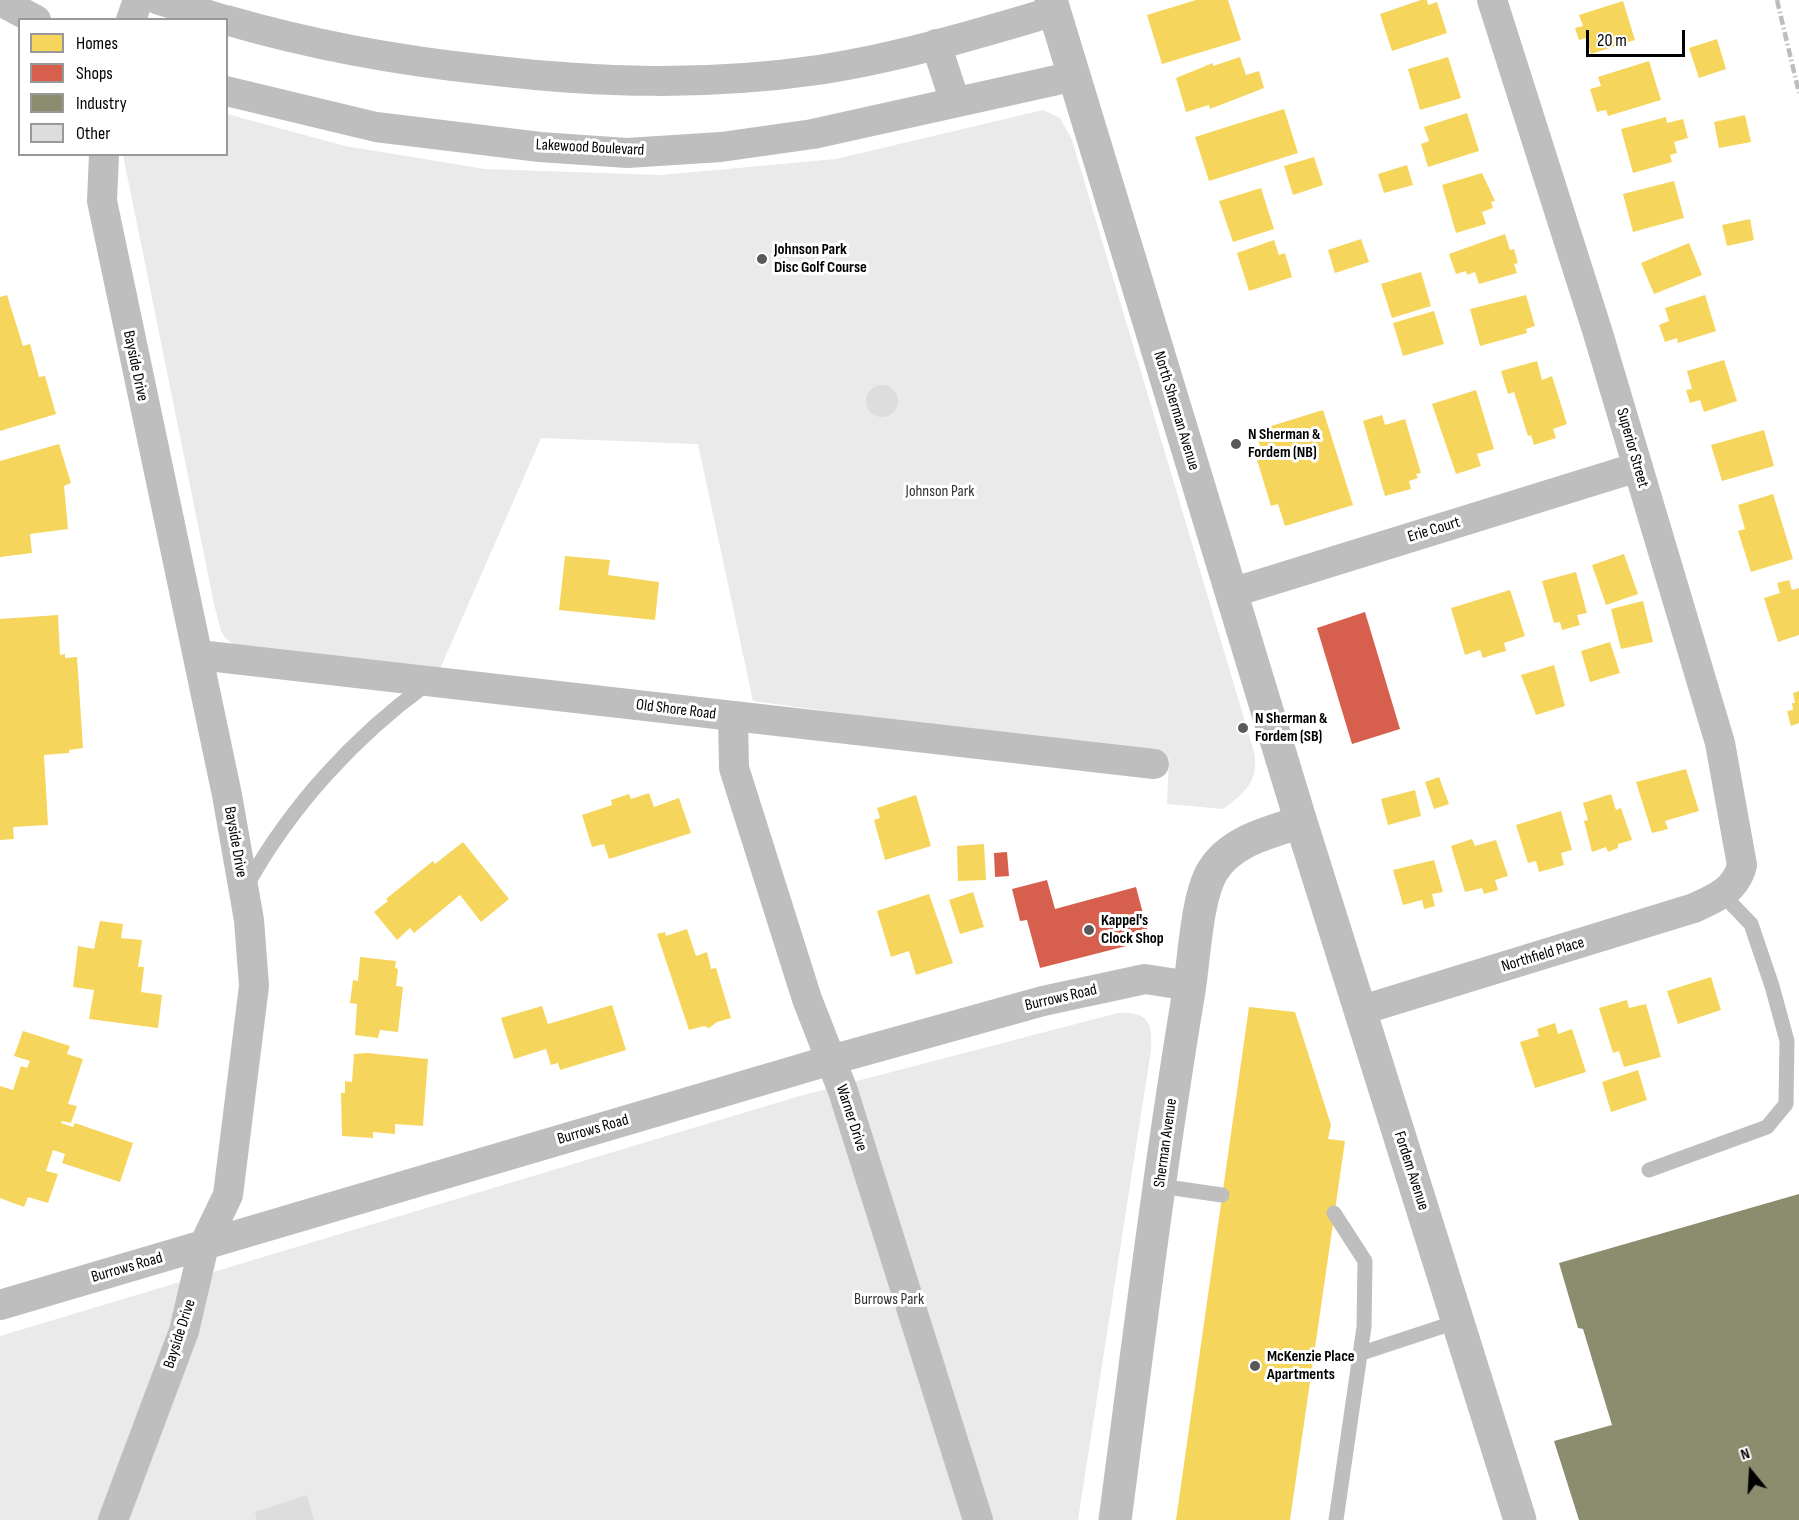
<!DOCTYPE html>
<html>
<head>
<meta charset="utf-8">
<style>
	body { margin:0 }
	#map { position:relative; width:1799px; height:1520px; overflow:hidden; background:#fff; font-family:"Sofia Sans Condensed",sans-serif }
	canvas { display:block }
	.legend { position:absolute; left:18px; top:18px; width:210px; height:138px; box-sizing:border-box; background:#fff; border:2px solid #999; margin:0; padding:8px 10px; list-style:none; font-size:18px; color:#000 }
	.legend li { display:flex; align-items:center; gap:12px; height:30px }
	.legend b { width:30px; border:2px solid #999 }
	.north { position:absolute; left:1721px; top:1442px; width:60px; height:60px; -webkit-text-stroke:4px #fff; paint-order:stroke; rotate:342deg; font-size:16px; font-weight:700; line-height:24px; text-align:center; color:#000 }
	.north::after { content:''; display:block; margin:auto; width:21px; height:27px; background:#000; clip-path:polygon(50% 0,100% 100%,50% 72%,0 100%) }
	.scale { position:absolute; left:1586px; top:30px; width:99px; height:27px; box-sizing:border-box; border:3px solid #000; border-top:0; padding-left:8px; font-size:18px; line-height:21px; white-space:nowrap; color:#000; -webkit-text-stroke:4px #fff; paint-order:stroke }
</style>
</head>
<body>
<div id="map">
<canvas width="1799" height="1520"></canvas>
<ul class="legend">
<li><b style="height:16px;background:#f6d55c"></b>Homes</li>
<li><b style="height:16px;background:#d6604d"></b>Shops</li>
<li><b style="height:16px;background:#8c8c6e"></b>Industry</li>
<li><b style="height:16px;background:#ddd"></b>Other</li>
</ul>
<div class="north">N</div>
<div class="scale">20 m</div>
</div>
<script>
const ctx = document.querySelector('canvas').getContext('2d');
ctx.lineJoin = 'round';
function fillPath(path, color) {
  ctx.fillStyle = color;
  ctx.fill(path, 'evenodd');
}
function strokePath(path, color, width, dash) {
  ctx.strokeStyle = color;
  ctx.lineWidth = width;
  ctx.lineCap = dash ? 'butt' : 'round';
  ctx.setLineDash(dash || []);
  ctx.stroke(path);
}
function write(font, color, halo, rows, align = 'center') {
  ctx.font = font + ' "Sofia Sans Condensed",sans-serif';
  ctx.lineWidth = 6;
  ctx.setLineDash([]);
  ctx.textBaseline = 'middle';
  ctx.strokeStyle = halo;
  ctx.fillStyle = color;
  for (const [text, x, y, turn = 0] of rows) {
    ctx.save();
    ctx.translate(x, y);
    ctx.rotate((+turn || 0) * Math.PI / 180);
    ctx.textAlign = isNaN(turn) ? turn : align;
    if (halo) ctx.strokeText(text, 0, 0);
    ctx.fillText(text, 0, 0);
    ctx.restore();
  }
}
const green = new Path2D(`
	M1043,110L1060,118L1072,140L1254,752C1260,780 1244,794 1223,809L1167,804L1169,758L753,701L698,444L541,438L439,671L239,648L226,639L221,631L214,604L123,155L226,154L227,114L345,146L485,169L661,175L836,159Z
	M1118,1013C1147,1011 1153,1022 1151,1050L1078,1520H0V1336L803,1095Z`);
const homes = new Path2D(`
	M1196,0H1228L1241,40L1162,64L1147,15Z
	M1421,0H1427L1428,5L1437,2L1447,33L1392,51L1380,14Z
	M1623,1L1635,40L1591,54L1586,38L1579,40L1575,28L1583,26L1579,15Z
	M1717,39L1726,69L1699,78L1689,48Z
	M1240,57L1246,75L1259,71L1264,88L1210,109L1209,105L1186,112L1176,78L1213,63V66Z
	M1448,57L1461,98L1420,110L1408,69Z
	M1649,61L1661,100L1608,116L1606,110L1597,112L1590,89L1601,86L1598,77Z
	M1284,109L1298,153L1209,181L1195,137Z
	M1467,113L1479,151L1428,167L1421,144L1429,141L1424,127Z
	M1745,115L1751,142L1719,148L1714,122Z
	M1666,117L1667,123L1683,119L1688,138L1674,142L1677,153L1670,155L1672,162L1633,173L1621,129Z
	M1314,157L1323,185L1293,195L1284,166Z
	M1407,165L1413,185L1384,193L1378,174Z
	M1482,173L1495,201L1491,202L1493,208L1482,212L1486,224L1456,233L1442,185Z
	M1674,181L1684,218L1633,232L1623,194Z
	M1261,188L1274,229L1233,242L1219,201Z
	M1750,219L1754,240L1727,246L1722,225Z
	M1505,234L1510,250L1514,249L1518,263L1514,264L1517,273L1479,284L1475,272L1467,275L1466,271L1456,274L1449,254Z
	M1361,239L1369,262L1335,273L1328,250Z
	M1274,240L1279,255L1285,253L1292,277L1249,291L1237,253Z
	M1689,243L1702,275L1654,294L1641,263Z
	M1421,272L1431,306L1392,318L1381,284Z
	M7,295L23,346L30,344L39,377L45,376L56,414L0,431V297Z
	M1526,295L1535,326L1526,329L1527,333L1480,346L1470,309Z
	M1705,295L1716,331L1678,343L1677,338L1665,342L1659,325L1669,321L1665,308Z
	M1434,311L1444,344L1403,356L1393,323Z
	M1724,360L1737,401L1704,412L1700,400L1690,403L1686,390L1692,389L1687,371Z
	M1537,361L1542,380L1552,376L1567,424L1553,429L1556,438L1534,445L1531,435L1528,436L1514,392L1508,394L1501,371Z
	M1476,390L1494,449L1477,454L1481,466L1456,474L1432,404Z
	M1323,410L1353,505L1285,526L1278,504L1271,506L1257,460L1264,457L1255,431Z
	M1382,415L1385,425L1405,419L1421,473L1416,474L1418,478L1409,481L1411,489L1385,496L1363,421Z
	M1764,430L1774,466L1722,481L1711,445Z
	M59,444L71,483L64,486L68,529L30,534L32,553L0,557V461Z
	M1773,494L1793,559L1751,572L1738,531L1745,529L1738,505Z
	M1624,554L1638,594L1606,605L1592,565Z
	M565,556L610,560L608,575L659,582L655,620L559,610Z
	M1576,572L1587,613L1577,615L1580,625L1562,630L1560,622L1554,623L1542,581Z
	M1789,580L1792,590L1799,588V635L1778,642L1764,598L1780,593L1777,583Z
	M1510,590L1525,636L1504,643L1506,651L1495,654L1483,658L1480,650L1465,655L1451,608Z
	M1643,601L1653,642L1621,649L1611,609Z
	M58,615L60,655L65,654V658L77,657L83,748L69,750V753L44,755L48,825L13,827L14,839L0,840V619Z
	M1610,642L1620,673L1590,682L1581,651Z
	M1554,665L1565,706L1536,715L1521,675Z
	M1799,691V723L1791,726L1787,711L1793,710L1792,703H1795L1793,693Z
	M1686,769L1699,811L1665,821L1668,829L1652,833L1636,782Z
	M1439,777L1449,804L1434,809L1425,782Z
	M1415,790L1421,816L1388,825L1381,799Z
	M649,793L654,807L679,798L691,833L609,859L604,844L592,847L582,815L612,805L611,800L629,794L631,799Z
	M1611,794L1616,810L1621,808L1632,840L1618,844V848L1608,852L1606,847L1592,852L1584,821L1588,820L1583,803Z
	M916,795L931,846L885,860L874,820L880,818L877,808Z
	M1561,811L1572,850L1561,853L1564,865L1539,872L1536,861L1528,863L1516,825Z
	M1472,839L1475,846L1496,840L1508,876L1495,880L1498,890L1484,894L1482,888L1465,892L1451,846Z
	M463,842L509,899L481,922L460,895L414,933L410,928L397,940L374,912L388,901L386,899L433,861L435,864Z
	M984,844L986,880L958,881L957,846Z
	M1434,860L1443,892L1432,894L1435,906L1424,909L1422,900L1403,905L1393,870Z
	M973,892L984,927L960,934L949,900Z
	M929,894L953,963L916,975L909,951L891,957L877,911Z
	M100,921L123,924L121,938L142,940L138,967H144L141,992L162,995L158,1028L89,1019L94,990L73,987L78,946L94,949Z
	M687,929L696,956L707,952L711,969L716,968L731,1018L717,1022L709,1028L704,1026L689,1030L657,934L665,932L666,936Z
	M360,957L396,961L395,968L398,969L396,986L403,987L398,1032L380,1030L378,1038L355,1035L357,1004L350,1003L353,980L358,981Z
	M1711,977L1721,1010L1678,1024L1667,991Z
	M1627,1000L1629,1008L1646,1004L1661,1057L1624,1067L1619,1051L1613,1053L1599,1008Z
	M612,1005L626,1050L560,1070L558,1063L551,1065L546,1049L514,1059L501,1018L542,1006L548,1024Z
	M1249,1007L1295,1012L1331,1125L1328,1139L1345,1141L1290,1520H1176Z
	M1555,1023L1558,1034L1572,1029L1586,1072L1535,1088L1520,1042L1539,1036L1537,1029Z
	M23,1031L70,1046L67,1054L83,1059L68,1104L77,1106L71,1123L62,1121L61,1123L73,1127L75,1123L133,1143L120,1182L62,1163L65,1154L53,1150L46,1171L58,1174L48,1203L28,1197L24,1207L0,1198V1086L13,1090L21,1066L27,1068L30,1061L14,1056Z
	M367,1053L428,1059L423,1126L395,1124V1134L373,1132V1138L342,1136L341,1093H345V1081L352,1082L354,1054Z
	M1638,1070L1647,1100L1611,1112L1602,1082Z`);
const shops = new Path2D(`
	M1365,612L1400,729L1352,744L1317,628Z
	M1007,852L1009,876L995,877L994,853Z
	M1047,880L1055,909L1136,887L1150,940L1040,968L1027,920L1020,921L1012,889Z`);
const industry = new Path2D(`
	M1799,1194V1520H1579L1554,1441L1612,1425L1583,1329L1578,1328L1559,1263Z`);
const building = new Path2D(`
	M866 401a16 16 0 1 1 32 0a16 16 0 1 1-32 0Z
	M307,1495L314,1520H257L255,1512Z`);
const service = new Path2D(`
	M247,885C291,806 354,737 427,684
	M1649,1170L1767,1127L1786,1104L1787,1041L1772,986L1751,924L1722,894
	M1160,1186L1222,1195
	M1334,1213L1365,1261L1364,1327L1336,1520
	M1359,1354L1459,1321`);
const minor = new Path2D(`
	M159,0L225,20
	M0,1L36,20
	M131,20L138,0
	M226,20C312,45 400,61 488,70C599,83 707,86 818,70C898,58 977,34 1055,11
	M936,44L955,102
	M226,91L376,127L540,147L627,153L721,147L813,134L1075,76
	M104,154L102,201L227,795L249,920L254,986L228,1195L204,1245L184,1331L113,1520
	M1231,593L1638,467
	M199,655L1154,764
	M733,716L734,768L807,999L843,1091L978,1520
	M1362,1010L1694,908C1716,898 1736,890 1742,865L1720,743L1597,330L1492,0
	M0,1305L831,1060L1043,1001L1145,979L1190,986`);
const tertiary = new Path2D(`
	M1051,0L1301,822L1520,1520
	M1115,1520C1138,1346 1159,1171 1188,997C1194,965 1196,899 1212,872C1230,841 1268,833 1301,822`);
const rail = new Path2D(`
	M1777,0L1799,93`);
const markers = [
	[762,259,6,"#595959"],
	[1236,444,6,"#595959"],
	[1243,728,6,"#595959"],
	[1089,930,6,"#595959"],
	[1255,1366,6,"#595959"]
];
const streetNames = [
	["Lakewood Boulevard",590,148,3],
	["Bayside Drive",135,366,78],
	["North Sherman Avenue",1176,411,73],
	["Superior Street",1632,448,74],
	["Erie Court",1434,530,-17],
	["Old Shore Road",676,710,7],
	["Bayside Drive",235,842,80],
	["Northfield Place",1543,955,-17],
	["Burrows Road",1061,998,-13],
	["Warner Drive",851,1118,72],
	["Burrows Road",593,1130,-16],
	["Sherman Avenue",1166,1143,-82],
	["Fordem Avenue",1411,1171,72],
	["Burrows Road",127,1268,-16],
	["Bayside Drive",180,1334,-72]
];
const poiNames = [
	["Johnson Park",774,250],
	["Disc Golf Course",774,268],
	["N Sherman &",1248,435],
	["Fordem (NB)",1248,453],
	["N Sherman &",1255,719],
	["Fordem (SB)",1255,737],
	["Kappel's",1101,921],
	["Clock Shop",1101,939],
	["McKenzie Place",1267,1357],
	["Apartments",1267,1375]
];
const parkNames = [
	["Johnson Park",940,492],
	["Burrows Park",889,1300]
];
fillPath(green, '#eaeaea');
fillPath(homes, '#f6d55c');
fillPath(shops, '#d6604d');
fillPath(industry, '#8c8c6e');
fillPath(building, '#ddd');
strokePath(service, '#bebebe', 15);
strokePath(minor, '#bebebe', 30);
strokePath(tertiary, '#bebebe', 33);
strokePath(rail, '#bdbdbd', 4.5, [9, 3, 1.5, 3]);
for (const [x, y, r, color] of markers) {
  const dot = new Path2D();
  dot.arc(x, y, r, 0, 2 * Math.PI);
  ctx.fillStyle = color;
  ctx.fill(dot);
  strokePath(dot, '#fff', 2);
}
write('16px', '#000', '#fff', streetNames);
write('bold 16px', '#000', '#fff', poiNames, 'left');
write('16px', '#303030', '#fff', parkNames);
</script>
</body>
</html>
